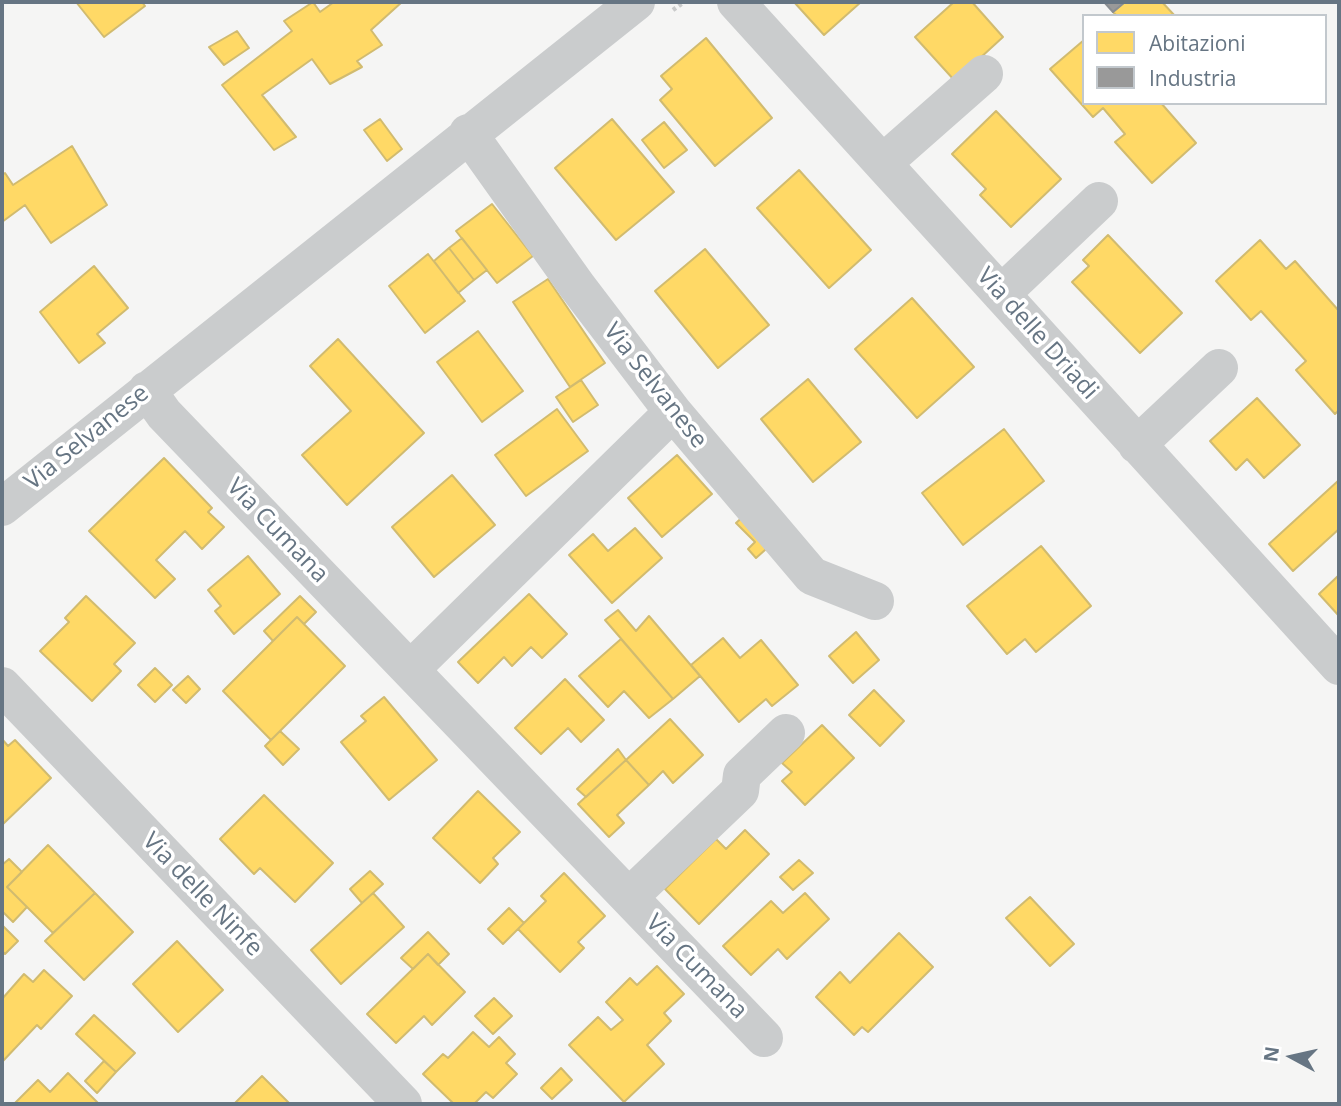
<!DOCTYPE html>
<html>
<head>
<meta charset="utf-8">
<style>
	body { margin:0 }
	#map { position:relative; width:1341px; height:1106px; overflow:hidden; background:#f5f5f4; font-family:"Open Sans",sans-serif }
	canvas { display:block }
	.frame { position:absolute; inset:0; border:4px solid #667583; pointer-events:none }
	.legend { position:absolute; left:1082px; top:14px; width:245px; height:91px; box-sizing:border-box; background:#fff; border:2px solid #c2c8cd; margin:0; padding:9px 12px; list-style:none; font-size:21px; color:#667583 }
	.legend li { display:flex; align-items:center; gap:14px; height:35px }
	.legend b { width:35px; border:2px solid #c2c8cd }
	.north { position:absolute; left:1257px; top:1022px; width:70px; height:70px; -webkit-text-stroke:5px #fff; paint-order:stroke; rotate:278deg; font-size:19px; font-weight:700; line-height:28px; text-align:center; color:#667583 }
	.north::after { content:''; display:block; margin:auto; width:24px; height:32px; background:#667583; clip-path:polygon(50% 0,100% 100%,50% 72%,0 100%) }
</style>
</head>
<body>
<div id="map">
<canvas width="1341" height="1106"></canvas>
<div class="frame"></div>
<ul class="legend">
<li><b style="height:19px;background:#ffd966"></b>Abitazioni</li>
<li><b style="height:19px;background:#999"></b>Industria</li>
</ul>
<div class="north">N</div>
</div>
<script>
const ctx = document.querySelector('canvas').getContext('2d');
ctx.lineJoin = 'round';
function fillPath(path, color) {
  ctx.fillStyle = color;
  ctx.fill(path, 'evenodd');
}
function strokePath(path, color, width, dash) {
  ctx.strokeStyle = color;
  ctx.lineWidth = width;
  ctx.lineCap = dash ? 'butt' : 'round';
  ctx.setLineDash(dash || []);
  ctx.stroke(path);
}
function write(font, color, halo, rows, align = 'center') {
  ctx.font = font + ' "Open Sans",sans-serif';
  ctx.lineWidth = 7;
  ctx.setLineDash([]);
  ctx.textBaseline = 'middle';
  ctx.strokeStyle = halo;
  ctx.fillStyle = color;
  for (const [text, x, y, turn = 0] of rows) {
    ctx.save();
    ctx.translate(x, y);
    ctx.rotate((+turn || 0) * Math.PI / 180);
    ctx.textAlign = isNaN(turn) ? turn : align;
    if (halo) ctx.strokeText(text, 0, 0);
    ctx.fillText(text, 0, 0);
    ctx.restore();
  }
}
const homes = new Path2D(`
	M76,2H142L145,6L104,37Z
	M313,2L320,12L334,2H402L371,30L382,45L357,61L362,67L330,84L312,59L262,95L296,137L274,150L222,85L292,31L284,21Z
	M794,2H861L824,35Z
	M954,2H972L1003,37L955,81L915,37Z
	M1125,2H1162L1175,16H1117L1113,12Z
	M237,31L249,48L224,65L209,47Z
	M706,38L772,118L715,166L660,100L672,89L661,76Z
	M1084,40V103H1161L1196,143L1152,183L1115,142L1125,134L1103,108L1093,117L1050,69Z
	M996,111L1061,179L1011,227L980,195L986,189L952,154Z
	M380,119L402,149L387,161L364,130Z
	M612,119L674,192L616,240L555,168Z
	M664,122L687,150L664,168L642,140Z
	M72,146L107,205L51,243L25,205L2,222V175L5,173L13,185Z
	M799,170L871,250L829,288L757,208Z
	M492,204L533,256L497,283L456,231Z
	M1108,235L1182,313L1140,353L1072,282L1089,266L1083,260Z
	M462,238L487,270L474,280L449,248Z
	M1260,240L1286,269L1295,261L1339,311V410L1335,414L1296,370L1306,361L1261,311L1251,320L1216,281Z
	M449,248L474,280L458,293L434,261Z
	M705,249L769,325L718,368L655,291Z
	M428,254L465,301L425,333L389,286Z
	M94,266L128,308L97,334L105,343L79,363L40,312Z
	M548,279L605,363L570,387L513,302Z
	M912,298L974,367L917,418L855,349Z
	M478,331L523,391L482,422L437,362Z
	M338,339L424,433L347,505L302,455L351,411L310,366Z
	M808,379L861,442L813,482L761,419Z
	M581,380L598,405L573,422L556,397Z
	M1257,398L1300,445L1264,478L1247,459L1236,470L1210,441Z
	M557,409L588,451L526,496L495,455Z
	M1004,429L1044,481L963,545L922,493Z
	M677,455L712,494L662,537L628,498Z
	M164,458L212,508L208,512L224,527L202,549L185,531L156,560L175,579L155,598L89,531Z
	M452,475L495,525L434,577L392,527Z
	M1339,480V529L1293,571L1269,544Z
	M747,513L774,542L756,558L748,549L755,542L736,523Z
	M635,528L662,558L612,603L569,555L593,534L608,551Z
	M1041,546L1091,606L1036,652L1025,639L1007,654L967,606Z
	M248,556L280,594L234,634L215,611L221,606L208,590Z
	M1339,575V616L1319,594Z
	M529,594L567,634L542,658L531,647L512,666L504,657L478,683L458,662Z
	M86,596L135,643L114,664L121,671L92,701L40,651L69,622L65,618Z
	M300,596L316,612L304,624L297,617L273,641L264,631Z
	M618,610L636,631L649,616L700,676L673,699L605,620Z
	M297,617L345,666L271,740L223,691Z
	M856,632L879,660L853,683L829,656Z
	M723,638L740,658L761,640L798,685L772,706L766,699L739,722L691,665Z
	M621,639L673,699L649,718L624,691L608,707L579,676Z
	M155,668L172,685L155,702L138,685Z
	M188,676L200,689L186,703L173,690Z
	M565,679L604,720L581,742L568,728L541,754L515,728Z
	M874,690L904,721L880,746L849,715Z
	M384,697L437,760L389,800L341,742L366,721L361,716Z
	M670,719L703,755L673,783L663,771L649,785L626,760Z
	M822,725L854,758L805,805L782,781L792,772L782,763Z
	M280,731L299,749L283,765L265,746Z
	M2,739L8,746L15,740L51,778L2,825Z
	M618,749L626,760L586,797L577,789Z
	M626,760L649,785L617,815L624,823L609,837L578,804Z
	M478,791L520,832L493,858L498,864L480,883L433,838Z
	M264,795L333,863L295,902L260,868L254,874L220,839Z
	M745,830L769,854L699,924L665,889L716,839L726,849Z
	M48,845L95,893L53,933L7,887Z
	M9,859L22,872L7,887L27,907L13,922L2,911V865Z
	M799,860L813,873L793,890L780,877Z
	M370,871L383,884L362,903L350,889Z
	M564,873L605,916L578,942L584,948L560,972L518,929L546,901L541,896Z
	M95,893L133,932L84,980L45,941Z
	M373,893L404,927L341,984L311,950Z
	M805,893L829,919L787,959L778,949L751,975L723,946L771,901L783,913Z
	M1030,897L1074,944L1050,966L1006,918Z
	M509,908L524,923L503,944L488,929Z
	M2,925L18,941L5,954L2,951Z
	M428,932L449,954L438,965L428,954L413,969L401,958Z
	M899,933L933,967L868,1032L862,1027L854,1035L816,997L840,972L850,983Z
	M177,941L223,990L178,1032L133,984Z
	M428,954L465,992L432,1025L424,1016L396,1043L367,1014Z
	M657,966L684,994L664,1013L671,1021L647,1045L664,1064L624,1102L569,1045L598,1017L611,1030L623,1020L606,1002L630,978L637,985Z
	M44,970L72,996L41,1029L37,1025L3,1061L2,999L24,974L33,982Z
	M494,998L512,1016L493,1034L475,1016Z
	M94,1015L135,1053L116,1072L76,1034Z
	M473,1032L489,1047L499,1037L515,1054L506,1063L517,1074L493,1098L486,1092L474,1104H454L423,1074L443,1054L448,1058Z
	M104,1061L116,1072L97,1093L85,1081Z
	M561,1068L572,1080L552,1099L541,1088Z
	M68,1073L99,1104H14L38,1080L50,1092Z
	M262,1076L290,1104H234Z`);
const industry = new Path2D(`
	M1104,2H1125L1113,12Z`);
const path = new Path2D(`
	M673,10L684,2`);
const minor = new Path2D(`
	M736,2L1339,666
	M468,133L577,286L673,412L812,576L875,601
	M884,162L984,74
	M1001,294L1099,201
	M147,390L164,414L764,1038
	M1137,445L1219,368
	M2,507L636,2
	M411,669L673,412
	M2,686L403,1104
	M629,897L740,791L742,775L786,733`);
const streetNames = [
	["Via delle Driadi",1037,334,48],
	["Via Selvanese",655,386,52],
	["Via Selvanese",87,438,-39],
	["Via Cumana",277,531,46],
	["Via delle Ninfe",202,895,46],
	["Via Cumana",696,967,46]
];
fillPath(homes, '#ffd966');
strokePath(homes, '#d1bb6f', 2);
fillPath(industry, '#999');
strokePath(industry, '#8a8e92', 2);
strokePath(path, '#c9caca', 4.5, [3.5, 3.5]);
strokePath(minor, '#cacccd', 38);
write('24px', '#667583', '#fff', streetNames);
</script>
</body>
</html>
